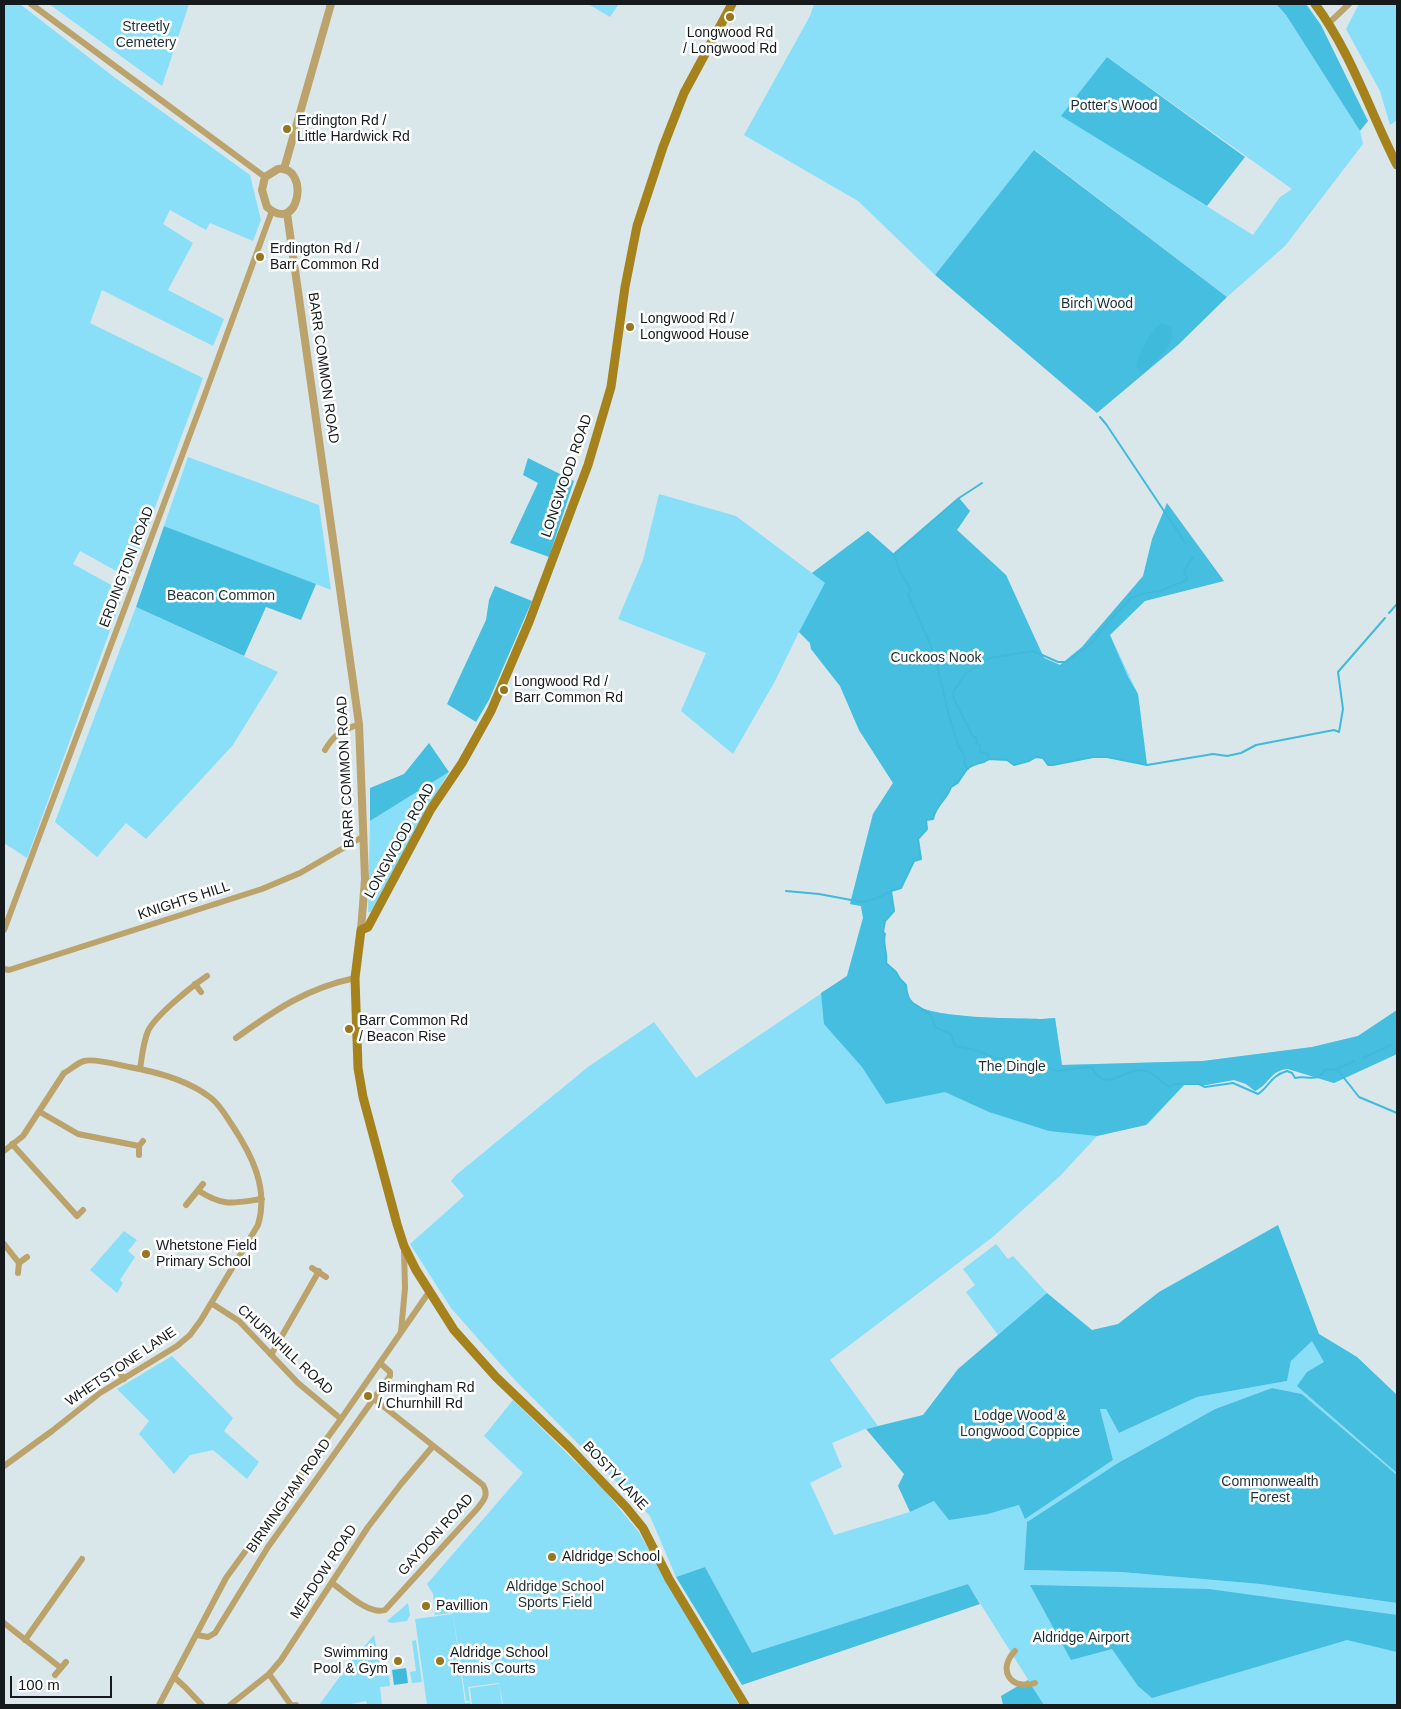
<!DOCTYPE html>
<html>
<head>
<meta charset="utf-8">
<style>
	body { margin:0 }
	#map { position:relative; width:1401px; height:1709px; overflow:hidden; background:#d9e7eb; font-family:Arial,sans-serif }
	canvas { display:block }
	.frame { position:absolute; inset:0; border:5px solid #151a1c; pointer-events:none }
	.scale { position:absolute; left:10px; top:1676px; width:102px; height:22px; box-sizing:border-box; border:2px solid #151a1c; border-top:0; padding-left:6px; font-size:15px; line-height:18px; white-space:nowrap; color:#151a1c; -webkit-text-stroke:4px #fff; paint-order:stroke }
</style>
</head>
<body>
<div id="map">
<canvas width="1401" height="1709"></canvas>
<div class="frame"></div>
<div class="scale">100 m</div>
</div>
<script>
const ctx = document.querySelector('canvas').getContext('2d');
ctx.lineJoin = 'round';
function fillPath(path, color) {
  ctx.fillStyle = color;
  ctx.fill(path, 'evenodd');
}
function strokePath(path, color, width, dash) {
  ctx.strokeStyle = color;
  ctx.lineWidth = width;
  ctx.lineCap = dash ? 'butt' : 'round';
  ctx.setLineDash(dash || []);
  ctx.stroke(path);
}
function write(font, color, halo, rows, align = 'center') {
  ctx.font = font + ' Arial,sans-serif';
  ctx.lineWidth = 5;
  ctx.setLineDash([]);
  ctx.textBaseline = 'middle';
  ctx.strokeStyle = halo;
  ctx.fillStyle = color;
  for (const [text, x, y, turn = 0] of rows) {
    ctx.save();
    ctx.translate(x, y);
    ctx.rotate((+turn || 0) * Math.PI / 180);
    ctx.textAlign = isNaN(turn) ? turn : align;
    if (halo) ctx.strokeText(text, 0, 0);
    ctx.fillText(text, 0, 0);
    ctx.restore();
  }
}
const green = new Path2D(`
	M4,4H20L114,77L250,175L261,220L253,241L210,223L206,230L170,210L163,224L193,243L168,290L224,319L213,346L102,290L90,323L203,378L129,578L80,551L73,564L124,592L27,858L4,843Z
	M49,4H189L162,86Z
	M588,4H619L610,17Z
	M814,4H1276L1286,15L1360,131L1363,144L1285,246L1227,297L1035,150L935,275L858,201L744,135L810,16ZM1107,57L1292,189L1280,197L1253,235L1062,116Z
	M1359,4H1397V120L1390,125L1380,91L1346,29Z
	M188,457L319,505L331,590L164,526Z
	M659,494L736,516L812,573L868,531L894,554L959,498L970,511L957,530L1006,575L1044,658L1060,665L1082,647L1093,633L1110,635L1138,694L1147,765L1107,757H1093L1053,765H1048L1043,758L1036,757L1029,761L1014,765L1007,760L989,759L984,763L974,764L968,769L958,784L951,787C946,800 936,804 933,819L926,820L927,829L918,839L921,859L914,861L901,888L891,891L894,911L885,921L883,932L885,934C882,944 888,953 886,963L896,972L900,979L906,985C907,991 906,998 912,1003C930,1019 1015,1018 1042,1019L1055,1018L1062,1065L1203,1061L1312,1047L1358,1036L1397,1010V1054L1334,1083L1288,1069C1270,1070 1269,1085 1255,1091L1246,1084L1234,1080L1206,1085H1184L1148,1124L1097,1136L1061,1175L994,1236L830,1360L878,1426L865,1429L832,1443L842,1467L810,1483L834,1535L910,1512L934,1501L988,1514L1019,1505L1026,1518L1113,1460L1100,1409H1106L1119,1433L1197,1397L1287,1381L1291,1361L1319,1334L1357,1357L1397,1395V1475L1302,1394L1272,1388L1215,1409L1118,1463L1027,1522L1024,1570L1121,1572L1260,1584L1397,1603V1705H1044L968,1584L754,1657L705,1567L676,1577L650,1516L515,1380L487,1349L451,1308L410,1244L464,1196L451,1181L456,1175L588,1067L654,1022L696,1078L847,976L863,918L861,906L850,904L873,814L893,783L859,730L840,686L811,649L810,643L799,632L774,683L733,754L681,711L706,653L618,619L643,560Z
	M136,607L278,672L233,745L146,839L126,823L97,857L55,822Z
	M449,772L430,804L425,807L426,811L371,912H368L370,821Z
	M124,1231L137,1240L128,1251L135,1257L120,1280L123,1283L117,1293L90,1270Z
	M996,1244L1008,1259L1013,1256L1047,1293L998,1335L966,1292L975,1285L963,1269Z
	M172,1356L233,1418L224,1431L259,1462L247,1479L213,1450L190,1455L174,1474L139,1434L149,1421L117,1389Z
	M513,1400L605,1491L638,1531L739,1705H503L499,1683L468,1687L470,1701H466L453,1613L435,1615L433,1594L427,1584L523,1473L484,1436Z
	M408,1603L410,1615L407,1621L391,1623L387,1621Z
	M453,1614L465,1703L470,1702L471,1705H427L415,1619Z
	M374,1635L382,1676L389,1675L390,1686L380,1687L382,1705H367L366,1701L347,1705H319L349,1664Z
	M416,1640L422,1682L412,1683L410,1672L416,1671L412,1641Z
	M499,1684L502,1705H472L470,1688Z`);
const forest = new Path2D(`
	M1276,4H1306L1321,25L1368,121L1360,131L1286,15Z
	M1107,57L1245,157L1207,206L1061,116Z
	M1034,150L1227,297L1178,345L1097,413L935,275Z
	M528,458L574,481L549,557L510,543L538,483L523,475Z
	M959,498L970,511L957,530L1006,575L1044,658L1060,665L1082,647L1143,576L1152,539L1167,503L1224,581L1145,601L1110,635L1128,677L1138,694L1147,765L1107,757H1093L1053,765H1048L1043,758L1036,757L1029,761L1014,765L1007,760L989,759L984,763L974,764L968,769L958,784L951,787C946,800 936,804 933,819L926,820L927,829L918,839L921,859L914,861L901,888L891,891L894,911L885,921L883,932L885,934C882,944 888,953 886,963L896,972L900,979L906,985C907,991 906,998 912,1003C930,1019 1015,1018 1042,1019L1055,1018L1062,1065L1203,1061L1312,1047L1358,1036L1397,1010V1054L1334,1083L1288,1069C1270,1070 1269,1085 1255,1091L1246,1084L1234,1080L1206,1085H1184L1146,1125L1097,1136L1049,1131L989,1112L945,1092L886,1104L862,1067L824,1024L821,993L847,976L863,918L861,906L850,904L873,814L893,783L859,730L840,686L811,649L810,643L799,632L825,583L812,573L868,531L894,554Z
	M164,526L316,584L301,620L266,607L244,656L136,607Z
	M495,586L532,601L489,700L476,722L447,704L486,620L489,600Z
	M429,743L449,772L370,821V788L404,774Z
	M1278,1225L1319,1334L1357,1357L1397,1395V1473L1297,1386L1307,1372L1324,1362L1312,1341L1291,1361L1287,1381L1197,1397L1119,1433L1106,1409H1100L1113,1460L1025,1519L1019,1505L988,1514L949,1520L934,1501L910,1512L898,1486L904,1474L866,1429L923,1415L958,1369L1047,1293L1092,1330L1118,1324L1159,1292Z
	M1272,1388L1302,1394L1397,1475V1603L1260,1584L1121,1572L1024,1570L1027,1522L1118,1463L1215,1409Z
	M705,1567L752,1653L968,1584L980,1604L742,1685L676,1577Z
	M1030,1585L1209,1589L1397,1615V1652L1347,1640L1152,1698L1138,1686L1112,1649L1071,1660Z
	M1028,1680L1044,1705H1003L1001,1696Z`);
const water = new Path2D(`
	M1162,323L1171,326C1178,345 1155,361 1144,373L1139,370L1136,366C1141,352 1149,331 1162,323Z
	M406,1668L408,1683L394,1685L392,1670Z`);
const stream = new Path2D(`
	M1100,417L1106,424L1186,544
	M1193,557L1184,571L1187,579L1185,581L1160,591L1141,594L1131,598L1107,623L1092,643L1066,662H1058L1033,651L990,658L965,674L953,692L954,699L972,735L977,739L976,743L980,746V752L988,754L989,759C982,764 974,763 967,769C961,776 959,783 951,787C947,800 936,804 933,819L926,820L927,829L918,839L921,859L914,861L901,888L891,891L894,911L885,921L883,932L885,934C882,944 888,953 886,963L896,972L900,979L906,985C908,1009 918,1002 930,1015C932,1018 934,1023 935,1027L951,1034L955,1046L976,1050L995,1058L1008,1059L1027,1070L1046,1067L1057,1071L1088,1067L1092,1068C1105,1093 1123,1070 1140,1070C1153,1070 1160,1083 1170,1087L1173,1084H1199L1205,1087L1233,1083L1258,1094C1270,1086 1270,1076 1287,1071L1292,1073L1295,1078C1303,1076 1310,1079 1319,1077L1325,1070L1337,1069L1354,1061
	M1389,613L1397,604
	M989,759L1007,760L1014,765L1029,761L1036,757L1043,758L1048,765H1053L1093,757H1107L1147,765L1213,754L1227,756L1241,753L1256,745L1334,730L1339,732L1343,709L1338,672L1385,618
	M968,769L964,763L965,758L963,752L959,748L950,720L934,653L908,594L911,590L900,572L894,554L959,498L982,483
	M786,891L819,894L862,902L875,899L891,891
	M1363,1058L1391,1045
	M1337,1069L1359,1097L1397,1113`);
const minor = new Path2D(`
	M31,4L265,177
	M1329,23L1349,4
	M325,750C335,733 342,731 359,724
	M4,930L204,397L272,211
	M4,969L9,970L262,889L300,873L364,836
	M195,984L201,992
	M236,1038C275,1010 307,988 355,978
	M140,1069C142,1057 143,1043 148,1031C155,1016 192,986 207,976
	M40,1112L78,1134L139,1146
	M12,1144L77,1216L83,1210
	M4,1151L23,1136L64,1073C70,1070 77,1063 84,1061C95,1058 118,1065 129,1067C158,1072 188,1080 211,1098C220,1105 226,1116 232,1125C252,1155 269,1189 258,1225L201,1320L190,1335L177,1346L100,1393L52,1431L4,1466
	M139,1155V1146L143,1141
	M199,1191C224,1207 233,1203 262,1199
	M186,1205L203,1184
	M4,1244L19,1263
	M312,1268L326,1277
	M18,1273L19,1263L27,1257
	M211,1303L239,1321L298,1383L341,1419
	M401,1332L405,1288L404,1250
	M271,1355L319,1271
	M115,1366L124,1379
	M332,1583C345,1592 369,1615 385,1610L477,1509C484,1500 489,1495 483,1485L374,1399
	M4,1623L61,1668
	M197,1635L208,1637L215,1633L268,1547L390,1376V1372L380,1363
	M25,1640L82,1559
	M1015,1651C997,1669 1010,1691 1035,1683
	M269,1674L291,1705
	M55,1675L66,1662
	M175,1678L185,1687L202,1705
	M159,1705L226,1578L341,1419L429,1292
	M230,1705L269,1674L281,1660L368,1527L401,1484L433,1446
	M295,1705H296`);
const tertiary = new Path2D(`
	M278,169C310,165 300,236 267,207L262,190L265,177Z
	M284,169L331,4
	M287,213L359,724L365,879L361,930`);
const secondary = new Path2D(`
	M732,4L684,93L663,147L637,226L625,287L611,387L588,465L529,622L491,711L462,763L431,809L368,927L361,930L355,978L358,1068L363,1097L397,1224L404,1246L416,1270L454,1330L496,1377L569,1447L626,1507L643,1528L669,1579L745,1705
	M1315,4C1351,52 1370,112 1397,165`);
const markers = [
	[730,17,5,"#96761e"],
	[287,129,5,"#96761e"],
	[260,257,5,"#96761e"],
	[630,327,5,"#96761e"],
	[504,690,5,"#96761e"],
	[349,1029,5,"#96761e"],
	[146,1254,5,"#96761e"],
	[368,1396,5,"#96761e"],
	[552,1557,5,"#96761e"],
	[426,1606,5,"#96761e"],
	[398,1661,5,"#96761e"],
	[440,1661,5,"#96761e"]
];
const parkNames = [
	["Streetly",146,27],
	["Cemetery",146,43],
	["Potter's Wood",1114,106],
	["Birch Wood",1097,304],
	["Beacon Common",221,596],
	["Cuckoos Nook",936,658],
	["The Dingle",1012,1067],
	["Lodge Wood &",1020,1416],
	["Longwood Coppice",1020,1432],
	["Commonwealth",1270,1482],
	["Forest",1270,1498],
	["Aldridge School",555,1587],
	["Sports Field",555,1603],
	["Aldridge Airport",1081,1638]
];
const poiNames = [
	["Longwood Rd",730,33,"center"],
	["/ Longwood Rd",730,49,"center"],
	["Erdington Rd /",297,121],
	["Little Hardwick Rd",297,137],
	["Erdington Rd /",270,249],
	["Barr Common Rd",270,265],
	["Longwood Rd /",640,319],
	["Longwood House",640,335],
	["Longwood Rd /",514,682],
	["Barr Common Rd",514,698],
	["Barr Common Rd",359,1021],
	["/ Beacon Rise",359,1037],
	["Whetstone Field",156,1246],
	["Primary School",156,1262],
	["Birmingham Rd",378,1388],
	["/ Churnhill Rd",378,1404],
	["Aldridge School",562,1557],
	["Pavillion",436,1606],
	["Swimming",388,1653,"right"],
	["Pool & Gym",388,1669,"right"],
	["Aldridge School",450,1653],
	["Tennis Courts",450,1669]
];
const streetNames = [
	["BARR COMMON ROAD",323,368,82],
	["LONGWOOD ROAD",567,476,-71],
	["ERDINGTON ROAD",127,567,-69],
	["BARR COMMON ROAD",346,772,-93],
	["LONGWOOD ROAD",400,841,-61],
	["KNIGHTS HILL",184,901,-18],
	["CHURNHILL ROAD",285,1350,43],
	["WHETSTONE LANE",121,1367,-34],
	["BOSTY LANE",615,1476,47],
	["BIRMINGHAM ROAD",289,1496,-55],
	["GAYDON ROAD",436,1535,-48],
	["MEADOW ROAD",324,1572,-57]
];
fillPath(green, '#89def8');
fillPath(forest, '#45bedf');
fillPath(water, '#40badb');
strokePath(stream, '#40badb', 2);
strokePath(minor, '#bba36b', 6);
strokePath(tertiary, '#bba36b', 8);
strokePath(secondary, '#a6821d', 9);
for (const [x, y, r, color] of markers) {
  const dot = new Path2D();
  dot.arc(x, y, r, 0, 2 * Math.PI);
  ctx.fillStyle = color;
  ctx.fill(dot);
  strokePath(dot, '#fff', 2);
}
write('14px', '#1c3137', '#fff', parkNames);
write('14px', '#151a1c', '#fff', poiNames, 'left');
write('14px', '#151a1c', '#fff', streetNames);
</script>
</body>
</html>
